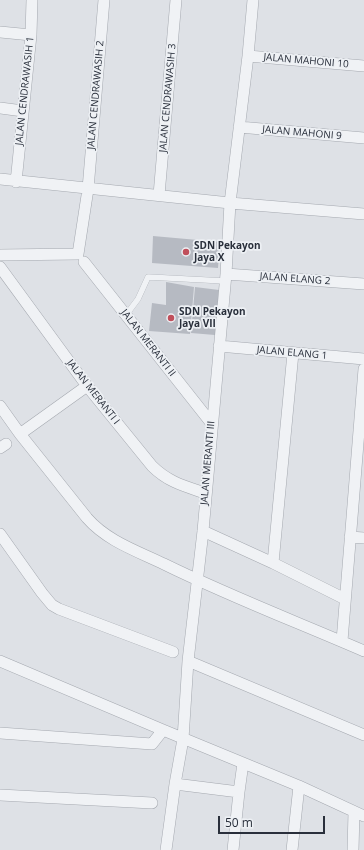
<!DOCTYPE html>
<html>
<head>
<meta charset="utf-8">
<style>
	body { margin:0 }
	#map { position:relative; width:364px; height:850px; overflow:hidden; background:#dee1e6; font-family:"Open Sans",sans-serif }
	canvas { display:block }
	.scale { position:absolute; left:218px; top:816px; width:107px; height:18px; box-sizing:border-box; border:2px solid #292f3b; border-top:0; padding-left:5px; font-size:12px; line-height:14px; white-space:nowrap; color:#292f3b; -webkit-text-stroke:3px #edf0f4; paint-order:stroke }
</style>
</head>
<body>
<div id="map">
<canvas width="364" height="850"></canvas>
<div class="scale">50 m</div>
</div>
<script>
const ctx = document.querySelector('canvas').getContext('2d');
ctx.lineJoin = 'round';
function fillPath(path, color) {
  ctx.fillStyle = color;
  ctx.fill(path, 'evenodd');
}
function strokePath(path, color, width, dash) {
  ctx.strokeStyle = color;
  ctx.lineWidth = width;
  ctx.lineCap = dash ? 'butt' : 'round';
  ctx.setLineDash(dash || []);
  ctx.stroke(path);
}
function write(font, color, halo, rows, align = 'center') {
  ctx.font = font + ' "Open Sans",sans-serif';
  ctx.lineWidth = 3.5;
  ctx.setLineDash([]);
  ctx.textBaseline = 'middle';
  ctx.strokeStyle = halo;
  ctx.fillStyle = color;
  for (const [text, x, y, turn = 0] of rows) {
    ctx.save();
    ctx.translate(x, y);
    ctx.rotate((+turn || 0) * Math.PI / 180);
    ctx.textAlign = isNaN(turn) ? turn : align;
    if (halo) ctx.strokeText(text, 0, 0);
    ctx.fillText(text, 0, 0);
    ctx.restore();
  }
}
const building = new Path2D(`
	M153,236L220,242L218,268L152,263Z
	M166,282L194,287L190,334L149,331L152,303L166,305Z
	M195,287L219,290L215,335L191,333Z`);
const service = new Path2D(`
	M126,315L138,299L148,277L225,281`);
const minor = new Path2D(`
	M0,32L31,35
	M248,56L364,66
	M0,108L23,111
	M239,127L364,138
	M0,179L230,203L364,214
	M16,182L31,35L32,0
	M159,195L176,0
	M0,255L78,254L88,189L104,0
	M84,262L212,424
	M0,267L87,386L152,466C168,482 184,486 205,493
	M226,274L364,284
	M219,346L364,359
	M0,406L20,434L87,518C107,541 137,551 164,564C229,596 297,622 364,651
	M20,434L87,386
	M0,448L6,444
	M203,531L273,563L345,599
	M0,534L42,593L52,605L59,609L173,652
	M350,537L364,538
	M273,563L293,353
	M342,641L364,369
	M0,661L163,730L299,786L364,816
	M188,661L364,735
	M0,733L152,744L163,730
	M175,784L239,792
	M0,795L152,803
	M166,850L175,784L183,739L188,661L203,531L226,274L230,203L248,56L253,0
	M233,850L239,792L243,763
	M292,850L299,786
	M353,850L354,812`);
const markers = [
	[186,252,4,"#c04f5b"],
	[171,318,4,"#c04f5b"]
];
const streetNames = [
	["JALAN MAHONI 10",306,61,5],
	["JALAN CENDRAWASIH 1",25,91,-84],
	["JALAN CENDRAWASIH 2",96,95,-85],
	["JALAN CENDRAWASIH 3",168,98,-85],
	["JALAN MAHONI 9",302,133,5],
	["JALAN ELANG 2",295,279,4],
	["JALAN MERANTI II",148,343,52],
	["JALAN ELANG 1",292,353,5],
	["JALAN MERANTI I",93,392,52],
	["JALAN MERANTI III",208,463,-85]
];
const poiNames = [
	["SDN Pekayon",194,246],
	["Jaya X",194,258],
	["SDN Pekayon",179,312],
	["Jaya VII",179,324]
];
fillPath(building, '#b6bac2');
strokePath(service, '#a4a8af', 6);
strokePath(minor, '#a4a8af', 12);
strokePath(service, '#f0f2f5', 5.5);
strokePath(minor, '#f0f2f5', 11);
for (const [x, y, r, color] of markers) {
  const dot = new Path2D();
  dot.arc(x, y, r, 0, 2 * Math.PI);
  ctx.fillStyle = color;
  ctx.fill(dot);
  strokePath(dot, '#edf0f4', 1.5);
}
write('10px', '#292f3b', '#edf0f4', streetNames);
write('bold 10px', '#292f3b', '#edf0f4', poiNames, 'left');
</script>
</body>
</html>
